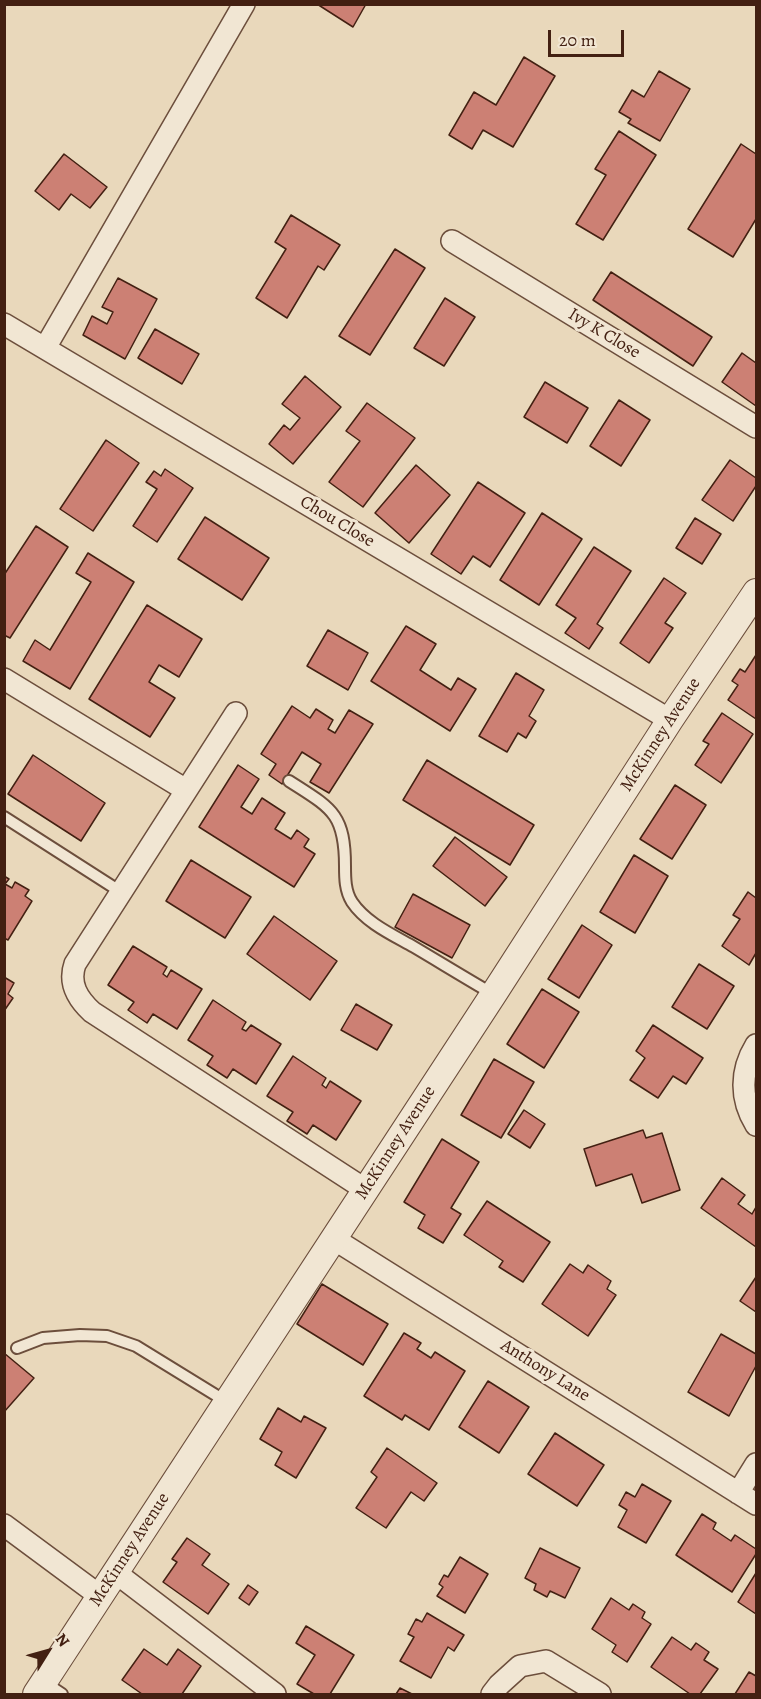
<!DOCTYPE html>
<html>
<head>
<meta charset="utf-8">
<style>
	body { margin:0 }
	#map { position:relative; width:761px; height:1699px; overflow:hidden; background:#e9d8bb; font-family:Alegreya,serif }
	canvas { display:block }
	.frame { position:absolute; inset:0; border:6px solid #432012; pointer-events:none }
	.north { position:absolute; left:18px; top:1621px; width:60px; height:60px; -webkit-text-stroke:4px #f1e6d3; paint-order:stroke; rotate:53deg; font-size:16px; font-weight:700; line-height:24px; text-align:center; color:#432012 }
	.north::after { content:''; display:block; margin:auto; width:21px; height:27px; background:#432012; clip-path:polygon(50% 0,100% 100%,50% 72%,0 100%) }
	.scale { position:absolute; left:548px; top:30px; width:76px; height:27px; box-sizing:border-box; border:3px solid #432012; border-top:0; padding-left:8px; font-size:18px; line-height:21px; white-space:nowrap; color:#432012; -webkit-text-stroke:4px #f1e6d3; paint-order:stroke }
</style>
</head>
<body>
<div id="map">
<canvas width="761" height="1699"></canvas>
<div class="frame"></div>
<div class="north">N</div>
<div class="scale">20 m</div>
</div>
<script>
const ctx = document.querySelector('canvas').getContext('2d');
ctx.lineJoin = 'round';
function fillPath(path, color) {
  ctx.fillStyle = color;
  ctx.fill(path, 'evenodd');
}
function strokePath(path, color, width, dash) {
  ctx.strokeStyle = color;
  ctx.lineWidth = width;
  ctx.lineCap = dash ? 'butt' : 'round';
  ctx.setLineDash(dash || []);
  ctx.stroke(path);
}
function write(font, color, halo, rows, align = 'center') {
  ctx.font = font + ' Alegreya,serif';
  ctx.lineWidth = 6;
  ctx.setLineDash([]);
  ctx.textBaseline = 'middle';
  ctx.strokeStyle = halo;
  ctx.fillStyle = color;
  for (const [text, x, y, turn = 0] of rows) {
    ctx.save();
    ctx.translate(x, y);
    ctx.rotate((+turn || 0) * Math.PI / 180);
    ctx.textAlign = isNaN(turn) ? turn : align;
    if (halo) ctx.strokeText(text, 0, 0);
    ctx.fillText(text, 0, 0);
    ctx.restore();
  }
}
const building = new Path2D(`
	M317,4H366L353,27Z
	M524,57L555,76L513,147L483,130L472,149L449,135L474,92L496,105Z
	M659,71L690,89L660,141L628,123L631,119L619,112L632,90L644,97Z
	M619,131L656,155L603,240L576,224L606,175L595,169Z
	M741,144L756,154V219L733,257L688,229Z
	M64,154L107,187L90,208L71,194L59,210L35,191Z
	M291,215L340,245L324,270L318,266L287,318L256,298L286,249L275,242Z
	M395,249L425,268L370,355L339,336Z
	M611,272L712,337L693,366L593,300Z
	M118,278L157,299L125,359L83,335L92,316L107,324L113,312L102,307Z
	M445,298L475,317L444,366L414,348Z
	M155,329L199,354L182,384L138,358Z
	M742,353L756,363V406L722,382Z
	M305,376L341,407L293,464L269,444L284,425L290,430L300,418L282,404Z
	M545,382L588,408L567,443L524,417Z
	M619,400L650,420L621,466L590,446Z
	M367,403L415,438L363,507L329,482L360,441L346,431Z
	M106,440L139,463L93,531L60,509Z
	M730,460L756,478V486L733,521L702,500Z
	M416,465L450,495L409,543L375,513Z
	M165,469L193,488L157,542L133,526L157,489L146,482L154,471L161,476Z
	M478,482L525,513L490,567L473,556L461,574L431,554Z
	M542,513L582,539L539,605L500,580Z
	M205,517L269,558L242,600L178,559Z
	M695,518L721,534L702,564L676,548Z
	M36,526L68,547L10,638L4,635V575Z
	M594,547L631,571L597,624L603,628L589,649L565,633L576,618L556,605Z
	M88,553L134,582L70,689L23,661L35,640L50,650L91,582L76,573Z
	M664,578L686,593L665,623L673,628L649,663L620,643Z
	M147,605L202,639L179,677L159,665L149,682L175,698L150,737L89,699Z
	M406,626L436,644L420,670L451,690L458,678L476,689L450,731L371,681Z
	M328,630L368,653L348,690L307,666Z
	M756,655V719L728,700L738,685L732,681L740,669L745,672Z
	M516,673L544,690L529,716L536,721L526,738L518,733L507,752L479,736Z
	M292,706L310,718L316,709L333,720L328,729L335,733L349,710L373,724L329,793L310,782L321,764L302,752L282,784L269,775L276,764L261,754Z
	M722,713L753,734L721,783L695,765L709,744L703,741Z
	M33,755L105,803L81,841L8,794Z
	M427,760L534,825L510,865L403,800Z
	M238,765L259,779L241,807L252,814L262,798L285,813L275,829L291,839L297,830L309,839L304,847L315,854L294,887L199,827Z
	M675,785L706,805L672,859L640,839Z
	M455,837L507,877L485,906L433,866Z
	M634,855L668,876L635,933L600,912Z
	M191,860L251,897L225,938L166,901Z
	M4,876L9,879L5,884L12,888L15,882L29,890L25,896L32,901L8,940L4,938Z
	M748,892L756,898V953L749,965L722,946L740,919L733,915Z
	M413,894L470,925L452,958L395,927Z
	M274,916L337,961L310,1000L247,954Z
	M582,925L612,945L579,998L548,979Z
	M133,946L167,967L163,974L167,977L171,970L202,989L177,1029L153,1014L147,1023L128,1010L134,1002L108,985Z
	M699,964L734,986L707,1029L672,1007Z
	M4,977L14,983L8,994L13,998L4,1011Z
	M542,989L579,1012L544,1068L507,1044Z
	M213,1000L246,1022L242,1029L246,1031L251,1025L281,1044L256,1084L233,1069L227,1078L207,1065L213,1056L188,1040Z
	M356,1004L392,1025L377,1050L341,1030Z
	M653,1025L703,1058L686,1084L673,1076L658,1098L630,1080L645,1058L636,1051Z
	M293,1056L326,1078L322,1085L326,1088L330,1081L361,1101L336,1140L313,1125L307,1134L287,1121L293,1112L267,1096Z
	M494,1059L534,1082L501,1138L461,1115Z
	M524,1110L545,1124L530,1148L508,1134Z
	M643,1130L646,1138L662,1133L680,1190L642,1203L632,1174L596,1186L584,1149Z
	M442,1139L479,1162L451,1208L461,1214L443,1243L418,1228L425,1215L404,1202Z
	M722,1178L745,1195L738,1204L752,1214L756,1207V1247L701,1208Z
	M487,1201L550,1242L523,1282L499,1267L503,1261L464,1235Z
	M570,1264L583,1273L588,1265L611,1281L607,1289L616,1295L588,1336L542,1304Z
	M756,1277V1312L740,1301Z
	M322,1284L388,1324L363,1365L297,1324Z
	M404,1333L421,1343L417,1349L431,1358L435,1352L465,1371L429,1430L405,1415L402,1420L364,1396Z
	M721,1334L756,1354V1366L729,1416L688,1392Z
	M4,1353L34,1378L4,1412Z
	M488,1381L529,1407L499,1453L459,1427Z
	M278,1408L301,1422L304,1416L326,1428L296,1478L275,1465L282,1452L260,1439Z
	M555,1433L604,1465L577,1506L528,1474Z
	M387,1448L437,1483L424,1501L411,1492L386,1528L356,1508L377,1477L371,1472Z
	M642,1484L671,1501L646,1543L618,1527L627,1510L619,1505L626,1492L635,1497Z
	M702,1514L716,1523L713,1529L731,1541L735,1535L756,1549V1554L732,1592L676,1555Z
	M187,1538L210,1554L202,1565L229,1584L208,1614L163,1582L177,1562L172,1559Z
	M540,1548L580,1568L565,1598L550,1591L547,1597L534,1590L536,1584L525,1578Z
	M460,1557L488,1574L465,1613L437,1596L443,1587L439,1584L444,1575L448,1577Z
	M756,1573V1614L738,1602Z
	M248,1585L258,1592L249,1605L239,1598Z
	M611,1598L629,1610L633,1604L645,1612L642,1618L651,1624L627,1662L612,1652L616,1645L592,1629Z
	M427,1613L464,1635L454,1651L448,1647L431,1678L400,1661L414,1637L408,1634L416,1619L422,1622Z
	M306,1626L354,1655L330,1694H314L297,1684L315,1655L296,1643Z
	M672,1637L691,1650L696,1643L709,1652L704,1660L718,1669L700,1694H690L651,1667Z
	M144,1649L167,1665L178,1649L201,1666L182,1694H142L122,1680Z
	M749,1672L756,1676V1694H735Z
	M400,1688L412,1694H396Z`);
const service = new Path2D(`
	M289,781C331,808 345,813 345,866C345,878 345,891 352,902C366,923 393,935 414,947C441,963 467,979 493,994
	M4,817L121,892
	M17,1348L43,1338L80,1335L107,1336L136,1346L227,1402
	M44,1682L62,1694`);
const minor = new Path2D(`
	M452,241L756,427
	M4,324L670,720
	M45,348L244,4
	M4,679L186,790
	M236,713L75,964C68,984 78,999 92,1012L366,1190
	M756,1045C740,1071 740,1099 756,1125
	M334,1239L756,1504
	M738,1493L756,1464
	M4,1525L100,1596
	M116,1573L275,1694
	M492,1694L499,1685L520,1666L546,1661L600,1694`);
const tertiary = new Path2D(`
	M36,1694L493,995L670,720L756,592`);
const streetNames = [
	["Ivy K Close",604,334,31],
	["Chou Close",337,522,31],
	["McKinney Avenue",661,735,-57],
	["McKinney Avenue",396,1143,-57],
	["Anthony Lane",545,1371,32],
	["McKinney Avenue",130,1550,-57]
];
fillPath(building, '#cc8074');
strokePath(building, '#432012', 1.5);
strokePath(service, '#6c4e3c', 14);
strokePath(minor, '#6c4e3c', 24);
strokePath(tertiary, '#6c4e3c', 28);
strokePath(service, '#f1e6d3', 10);
strokePath(minor, '#f1e6d3', 21);
strokePath(tertiary, '#f1e6d3', 26);
write('18px', '#432012', '#f1e6d3', streetNames);
</script>
</body>
</html>
